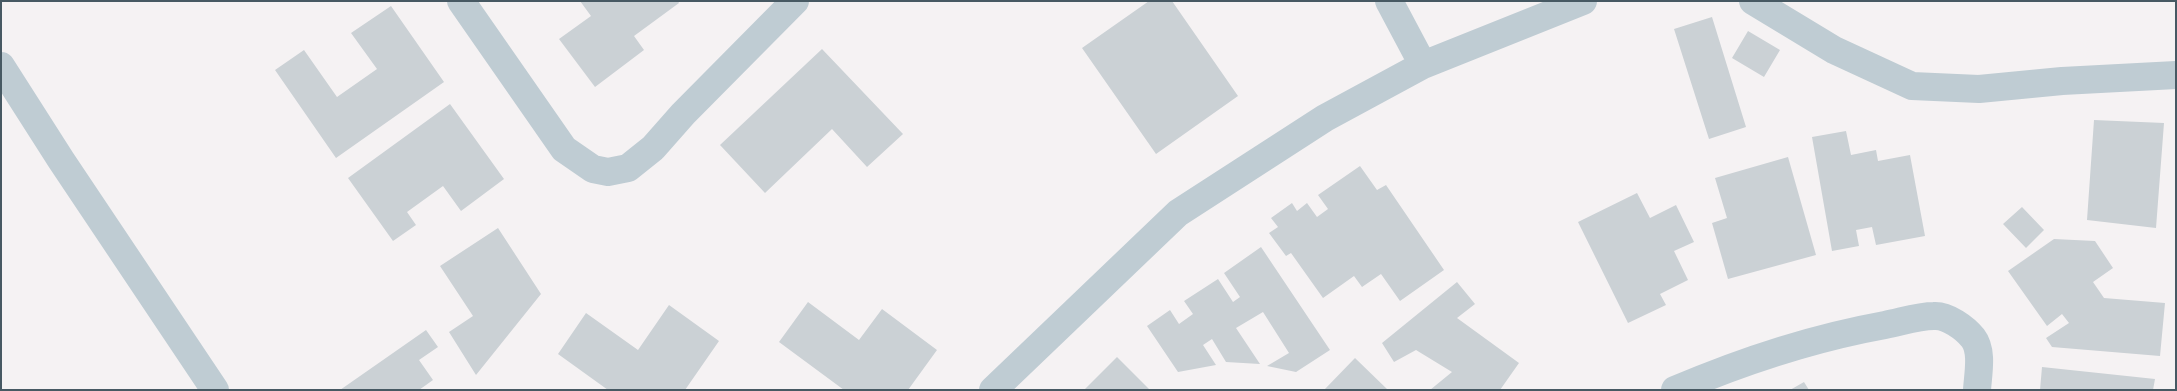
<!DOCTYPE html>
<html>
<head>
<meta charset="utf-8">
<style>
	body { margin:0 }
	#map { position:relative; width:2177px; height:391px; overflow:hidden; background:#f5f2f3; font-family:Ubuntu,sans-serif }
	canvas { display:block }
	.frame { position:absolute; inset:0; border:2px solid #475963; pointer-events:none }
</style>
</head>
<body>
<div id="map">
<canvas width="2177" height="391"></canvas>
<div class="frame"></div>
</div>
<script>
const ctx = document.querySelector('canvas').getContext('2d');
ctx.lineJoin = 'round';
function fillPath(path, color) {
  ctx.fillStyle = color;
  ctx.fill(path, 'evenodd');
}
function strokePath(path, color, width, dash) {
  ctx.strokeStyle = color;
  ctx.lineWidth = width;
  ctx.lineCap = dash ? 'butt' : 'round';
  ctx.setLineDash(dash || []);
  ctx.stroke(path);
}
const building = new Path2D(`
	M580,1H678L679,3L634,36L644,50L595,87L559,39L591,16Z
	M1149,1H1172L1238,96L1156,154L1082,48Z
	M391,6L444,82L336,158L275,70L304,50L337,97L377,69L351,33Z
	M1712,17L1746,127L1709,139L1674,29Z
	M1748,31L1780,50L1764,77L1732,58Z
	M822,49L903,134L867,167L832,129L765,193L720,145Z
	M450,104L504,179L461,211L443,186L407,212L416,225L393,241L348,178Z
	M2094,120L2164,123L2156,228L2087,220Z
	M1846,131L1851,155L1876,150L1878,161L1910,155L1925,236L1876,245L1872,227L1856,230L1859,246L1832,251L1812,137Z
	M1788,157L1816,255L1728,279L1712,223L1727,218L1715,178Z
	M1360,166L1377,190L1386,185L1444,270L1400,301L1381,274L1362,287L1354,276L1323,298L1291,253L1286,256L1269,233L1278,227L1271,218L1292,203L1297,211L1307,203L1317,217L1328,209L1318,195Z
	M1637,193L1650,218L1676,205L1694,242L1674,251L1688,280L1660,294L1666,305L1628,323L1578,222Z
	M2022,207L2044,230L2026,248L2003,224Z
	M498,228L541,294L476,375L449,332L473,316L440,266Z
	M2054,239L2095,241L2113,268L2093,282L2104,298L2165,303L2160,356L2052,347L2046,338L2069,323L2062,314L2047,326L2008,271Z
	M1261,247L1330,350L1296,372L1267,366L1289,353L1263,312L1236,328L1260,364L1226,362L1212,339L1203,345L1216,365L1178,372L1147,326L1170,310L1179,324L1193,314L1184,301L1218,279L1233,302L1240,297L1224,273Z
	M1457,282L1475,304L1457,318L1519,363L1500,390H1430L1452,372L1416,350L1394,362L1382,343Z
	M808,302L859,340L882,309L937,350L908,390H844L779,342Z
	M669,305L719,341L685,390H608L558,354L586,313L638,350Z
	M426,330L438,347L419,360L433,380L419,390H340Z
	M1117,357L1150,390H1084Z
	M1355,358L1388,390H1324Z
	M2042,367L2155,379L2153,390H2040Z
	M1804,382L1809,390H1790Z`);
const street = new Path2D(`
	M461,1L564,149L593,169L608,172L628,168L653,148L683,114L795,1
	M1389,1L1423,65
	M1753,1L1834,50L1912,86L1979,89L2062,81L2176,75
	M1,66L61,160L215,390
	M993,390L1178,213L1325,118L1423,65L1583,1
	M1675,390C1743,361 1813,338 1885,325C1901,322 1918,316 1934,316C1947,315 1965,328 1973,338C1983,351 1978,374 1977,390`);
fillPath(building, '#cbd1d5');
strokePath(street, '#bfccd3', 28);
</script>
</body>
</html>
